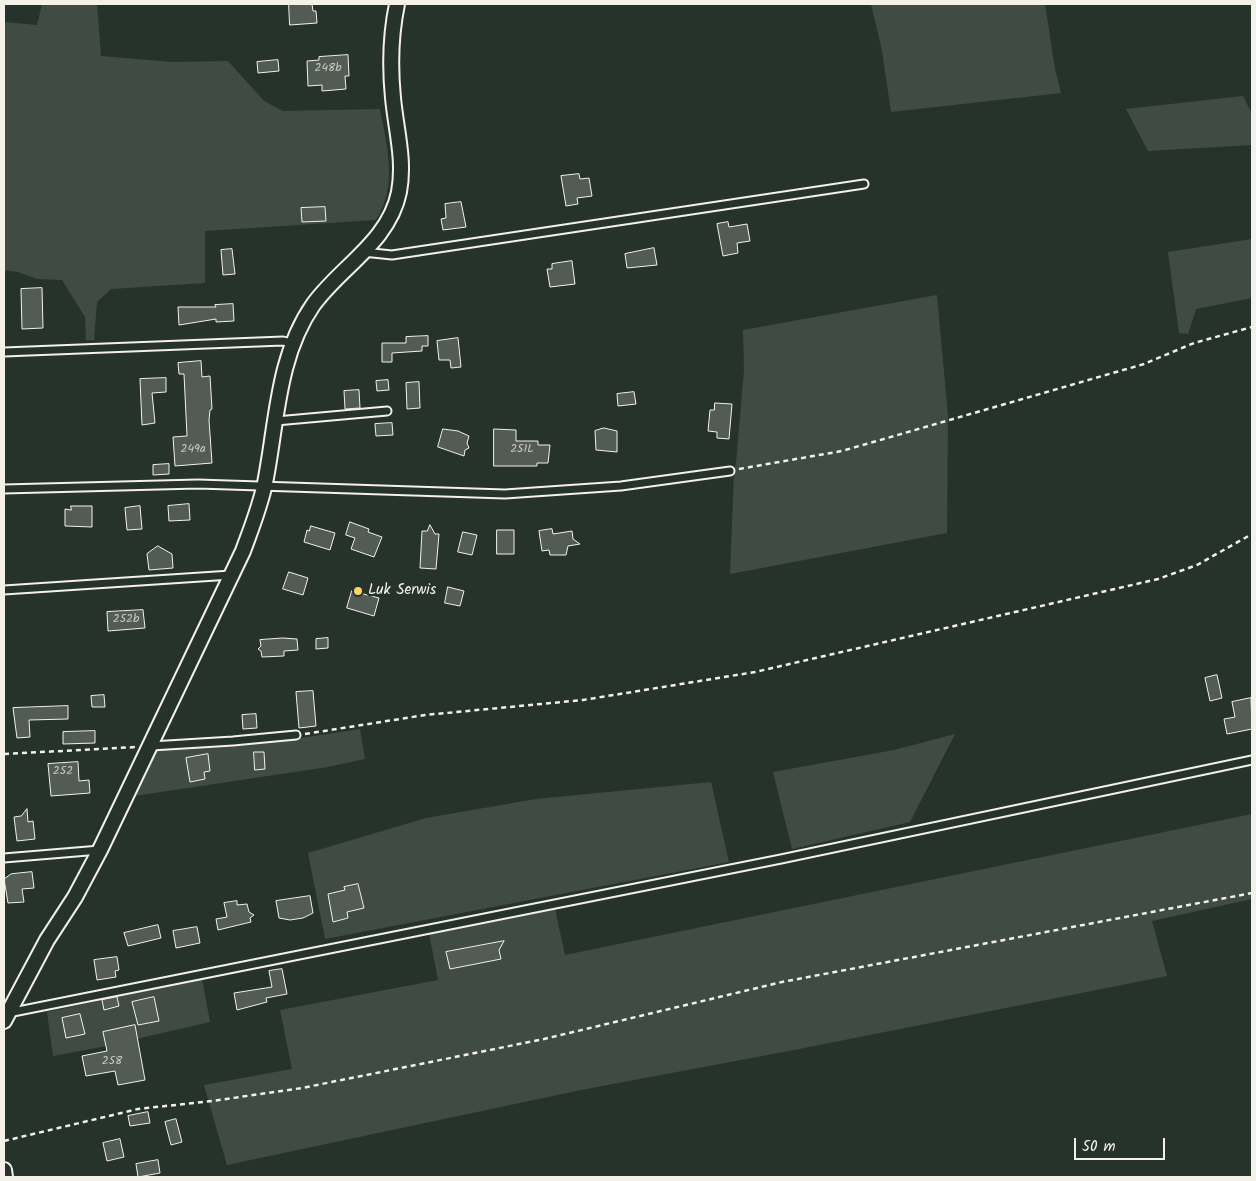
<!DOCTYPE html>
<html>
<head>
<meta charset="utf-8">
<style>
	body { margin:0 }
	#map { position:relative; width:1256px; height:1181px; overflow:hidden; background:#26332d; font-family:Kalam,sans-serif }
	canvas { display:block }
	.frame { position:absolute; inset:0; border:5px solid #f4f1e8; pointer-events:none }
	.scale { position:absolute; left:1074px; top:1138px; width:91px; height:22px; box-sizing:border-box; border:2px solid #f4f1e8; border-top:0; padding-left:6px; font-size:15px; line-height:18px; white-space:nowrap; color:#f4f1e8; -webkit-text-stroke:4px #26332d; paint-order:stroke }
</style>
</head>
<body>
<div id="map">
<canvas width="1256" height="1181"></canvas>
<div class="frame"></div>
<div class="scale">50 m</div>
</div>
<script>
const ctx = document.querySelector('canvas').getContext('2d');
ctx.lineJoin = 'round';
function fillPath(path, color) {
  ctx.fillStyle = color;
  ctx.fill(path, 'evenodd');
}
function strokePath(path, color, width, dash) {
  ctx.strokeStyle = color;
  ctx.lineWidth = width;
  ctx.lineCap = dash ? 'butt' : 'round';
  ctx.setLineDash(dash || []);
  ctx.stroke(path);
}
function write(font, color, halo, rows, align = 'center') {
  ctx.font = font + ' Kalam,sans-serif';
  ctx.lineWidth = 5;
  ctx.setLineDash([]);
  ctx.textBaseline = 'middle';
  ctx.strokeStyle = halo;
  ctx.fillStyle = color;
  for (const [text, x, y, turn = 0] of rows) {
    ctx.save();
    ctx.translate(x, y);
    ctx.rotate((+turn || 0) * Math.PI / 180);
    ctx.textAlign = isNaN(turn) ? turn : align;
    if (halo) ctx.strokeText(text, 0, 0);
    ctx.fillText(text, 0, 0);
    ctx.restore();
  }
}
const green = new Path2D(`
	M42,4H97L101,56L172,62L228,61L264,101L283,111L380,109C387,147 398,185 376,220L205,231V283L111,289L97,302L94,340H86L85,317L62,280L37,279L18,272L4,270V22L37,25Z
	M871,4H1045L1055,69L1061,93L891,112L882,51Z
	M1243,96L1252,114V145L1148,151L1126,109Z
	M1252,239V298L1196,309L1188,334L1179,333L1168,252Z
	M937,295L948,416L947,533L730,574L734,473L736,463L744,370L743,330Z
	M360,729L365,759L328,767L134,796L156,749L169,750L294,739Z
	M955,734L910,822L792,849L773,772L894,750Z
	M711,782L729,862L325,939L308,853L426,818L536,799Z
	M1252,814V899L1152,921L1167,976L794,1050L581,1090L227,1165L204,1085L292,1069L280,1010L438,980L429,933L555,909L565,955Z
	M202,979L210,1022L106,1046L53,1056L47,1012Z`);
const building = new Path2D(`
	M289,4H312L313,11H316L317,23L290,25Z
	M348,55L349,76H345L346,89L322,91V85L308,86L307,61L319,60V57Z
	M278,60L279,71L258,73L257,62Z
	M579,174L580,179L589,178L592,196L577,198L578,204L566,206L561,176Z
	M461,202L466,227L443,230L441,219L446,218L445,204Z
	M325,207L326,221L302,222L301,208Z
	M728,222L729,227L747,224L750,241L737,243L738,253L723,256L717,224Z
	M654,248L657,265L627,268L625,254Z
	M232,249L235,274L223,275L221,250Z
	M572,261L575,284L550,287L547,269H552V264Z
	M42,288L43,328L22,329L21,289Z
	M233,304L234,321L216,322V319L179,325L178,307H216L215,305Z
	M428,336V346H422V351L392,353V362H382V343H406V337Z
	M458,338L461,367L451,368L450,360H439L437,341Z
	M201,361L202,377L210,376L212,409L210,410L209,420L212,463L175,466L173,437L187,436L184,374H179L178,363Z
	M166,378V392L152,393L155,423L142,425L140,379Z
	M388,380L389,390L377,391L376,381Z
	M419,382L420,408L407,409L406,383Z
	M359,390L360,408L345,409L344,391Z
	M634,392L636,404L618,406L617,394Z
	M715,403L732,404L729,439L717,438V432L708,431L710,410H714Z
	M392,423L393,435L376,436L375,424Z
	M604,428L617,431V452L596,450L595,431Z
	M443,429L458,431L469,436L467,443L469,448L465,450L464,456L438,447Z
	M494,429L516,430V441H538V445H550L548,463H537V466H494Z
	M169,464V474L153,475V465Z
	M189,504L190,520L169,521L168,506Z
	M71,506H92V527L65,526V509L71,510Z
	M140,506L142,529L127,530L125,508Z
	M350,522L369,529L368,532L382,537L374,557L351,549L355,538L346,535Z
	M430,525L435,534H439L436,569L420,568L422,531H427Z
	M311,526L335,533L330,550L304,542L307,530L309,531Z
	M552,529L553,534L572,531L573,539L580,544L568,546L566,555H550L549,550L542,551L539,531Z
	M497,530H514V554H497Z
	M463,532L477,535L472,555L458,552Z
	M158,546L172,554L173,568L149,570L147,554Z
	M289,572L308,578L303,595L283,589Z
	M448,587L464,591L460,606L445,603Z
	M352,591L379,598L374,616L347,608Z
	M143,610L145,628L108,631L107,612Z
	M283,638L297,639L298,650L284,651V656L262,657L261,651L258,649L261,646L260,640Z
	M328,638V648L316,649V639Z
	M1217,675L1222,698L1210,701L1205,678Z
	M313,691L316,726L299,728L296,692Z
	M104,695L105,707H92L91,696Z
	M1251,698L1252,729L1227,734L1224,719L1235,717L1232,702Z
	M68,706V719L29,720L30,737L17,738L13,708Z
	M256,714L257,728L243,729L242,715Z
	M95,731V743L63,744V732Z
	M254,752H264L265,769L255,770Z
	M208,754L210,771L204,772L205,779L190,782L186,758Z
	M78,762L79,781L89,780L90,793L51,796L48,764Z
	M27,809L28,822L33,821L35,839L17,841L14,817L21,816Z
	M32,872L34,888L22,889L24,902L8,903L4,879L11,874Z
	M358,884L364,908L347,912L348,918L333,922L328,894L345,890L344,887Z
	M310,896L313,913L303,918L290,920L279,918L276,901Z
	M237,901V905L247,904L249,912L254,915L250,918L251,922L218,930L216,919L227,917L224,903Z
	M158,925L161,938L128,946L124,933Z
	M197,927L200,943L176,948L173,931Z
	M504,941L499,950L501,959L450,969L446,952Z
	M117,957L119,970L115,971L116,977L97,980L94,960Z
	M282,969L287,994L266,998L267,1002L237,1010L234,993L272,987L269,971Z
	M117,997L119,1006L104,1010L102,1000Z
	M154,997L159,1021L138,1025L132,1002Z
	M80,1014L85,1034L66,1038L62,1018Z
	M135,1025L145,1080L118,1085L115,1071L86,1076L82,1056L107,1051L103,1032Z
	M148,1112L150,1123L130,1126L128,1116Z
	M176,1119L182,1142L171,1145L165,1122Z
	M120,1139L124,1157L107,1161L103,1143Z
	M158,1160L160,1173L138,1177L136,1164Z`);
const path = new Path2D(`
	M739,469L842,451L1144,364L1194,343L1252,327
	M305,734L425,715L583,700L755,672L1158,579L1197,565L1252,534
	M4,754L137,747
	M4,1141L138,1109L212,1101L302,1088L544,1039L782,982L1252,893`);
const service = new Path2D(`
	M363,252L392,255L864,184
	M4,352L283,341L292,343
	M276,421L387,411
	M4,489L198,484L505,494L621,486L730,471
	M4,590L231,575
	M151,746L233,741L296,735
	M4,858L100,850
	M8,1013L781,859L1252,760`);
const minor = new Path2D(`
	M4,1021L47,940L75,897L100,850L243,551C251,529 260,507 265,483C277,423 277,357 313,305C340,267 389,242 399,192C405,160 396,130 393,98C390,68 391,33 397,4
	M4,1170L5,1177`);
const markers = [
	[358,591,5,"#ffd166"]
];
const numberNames = [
	["248b",328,69],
	["249a",193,450],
	["251L",522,450],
	["252b",126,620],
	["252",63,772],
	["258",112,1062]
];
const poiNames = [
	["Luk Serwis",368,591]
];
fillPath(green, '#414b45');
fillPath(building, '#525c55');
strokePath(building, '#f4f1e8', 1);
strokePath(service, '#f4f1e8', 11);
strokePath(minor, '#f4f1e8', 18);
strokePath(path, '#f4f1e8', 2.5, [5, 4]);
strokePath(service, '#26332d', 7);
strokePath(minor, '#26332d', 14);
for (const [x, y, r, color] of markers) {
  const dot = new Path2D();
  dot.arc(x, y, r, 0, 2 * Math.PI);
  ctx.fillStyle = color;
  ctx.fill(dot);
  strokePath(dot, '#26332d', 2);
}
write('12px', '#ccccc3', null, numberNames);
write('15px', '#f4f1e8', '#26332d', poiNames, 'left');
</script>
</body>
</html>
